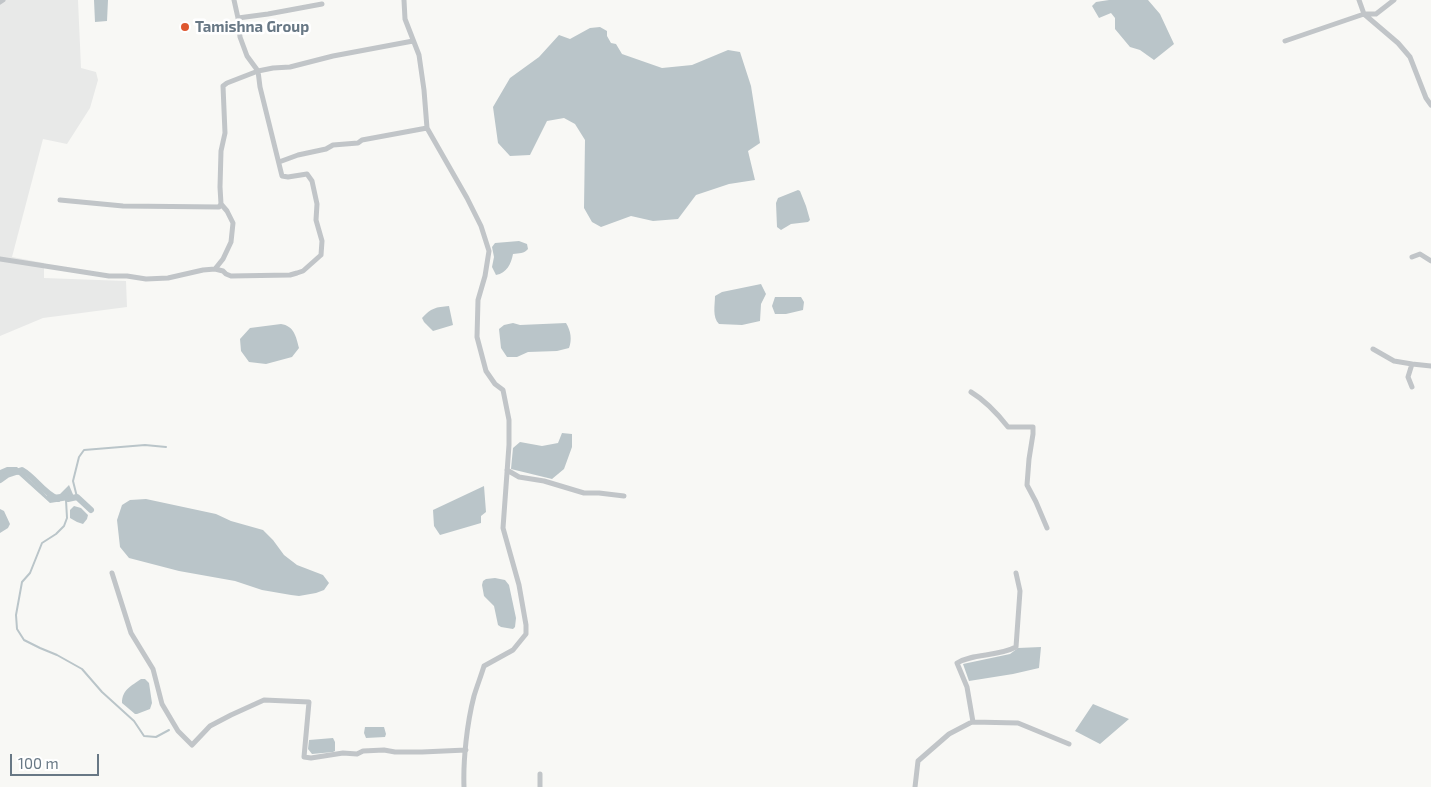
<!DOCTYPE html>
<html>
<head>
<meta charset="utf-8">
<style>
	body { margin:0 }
	#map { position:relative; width:1431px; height:787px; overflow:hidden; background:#f8f8f5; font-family:"Exo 2",sans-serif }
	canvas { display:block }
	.scale { position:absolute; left:10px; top:754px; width:89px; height:22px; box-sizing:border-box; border:2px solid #687885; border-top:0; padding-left:6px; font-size:15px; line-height:18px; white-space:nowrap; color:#687885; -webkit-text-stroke:4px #fff; paint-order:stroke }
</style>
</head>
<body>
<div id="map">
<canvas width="1431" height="787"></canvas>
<div class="scale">100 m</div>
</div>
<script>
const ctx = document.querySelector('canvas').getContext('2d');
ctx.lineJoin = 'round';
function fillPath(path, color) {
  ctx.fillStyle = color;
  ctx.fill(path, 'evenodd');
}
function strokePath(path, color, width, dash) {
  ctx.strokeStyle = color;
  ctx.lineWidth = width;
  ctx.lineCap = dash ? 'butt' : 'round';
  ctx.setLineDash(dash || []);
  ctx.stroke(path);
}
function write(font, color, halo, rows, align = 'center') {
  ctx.font = font + ' "Exo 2",sans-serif';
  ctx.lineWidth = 5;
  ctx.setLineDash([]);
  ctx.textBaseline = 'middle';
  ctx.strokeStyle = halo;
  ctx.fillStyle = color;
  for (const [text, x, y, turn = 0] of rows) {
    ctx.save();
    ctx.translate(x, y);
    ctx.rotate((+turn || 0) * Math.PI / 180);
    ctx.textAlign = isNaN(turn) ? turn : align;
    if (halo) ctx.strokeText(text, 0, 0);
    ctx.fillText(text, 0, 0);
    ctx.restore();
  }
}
const built = new Path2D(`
	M0,0H78L81,68L96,72L98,80L90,108L67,144L43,139L12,257L44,263V278L126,281L127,307L43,318L0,336Z`);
const water = new Path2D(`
	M94,0H108L107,21L95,22Z
	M1109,0H1148L1160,14L1174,44L1154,60L1140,50L1130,47L1115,29V18L1111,13L1099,18L1092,6L1096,2Z
	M600,27L607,31V36L611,43L616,44L622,54L662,68L692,65L728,50L740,52L751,86L760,143L748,151L755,180L729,184L696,195L678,219L653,221L631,216L601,227L592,222L584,208L585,140L575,124L564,118L547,121L530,155L510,156L498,143L493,107L510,78L539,57L559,35L570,39L590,28Z
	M798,190L800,191L806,206L810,220L808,222L791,224L781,230L777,227L776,203L778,198Z
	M519,241L527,244L528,249C524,254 519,253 513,254C511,264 507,273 496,275L492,267L494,257L492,247L495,243Z
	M761,284L766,294L761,304L760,321L742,325L719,324C712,317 715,305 715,296L722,292Z
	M775,297H801L804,302L803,310L786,314H775L772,306Z
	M449,306L453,325L433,331L424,322L422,318C431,308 436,307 449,306Z
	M513,323L520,325L566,323C571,331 572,340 569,348L557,351L528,352L517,357H507L501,348L499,329L504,325Z
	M281,324C294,326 296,336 299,348L292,357L266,364L249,362L241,351L240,339L250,328Z
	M562,433L572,434V447L564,469L552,479L511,469L513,448L520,442L542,446L558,443Z
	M7,467H17L47,496L60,494L69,485L75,499L50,503L19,475L9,473L0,478V470Z
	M484,486L486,512L481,516V523L440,535L434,526L433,510Z
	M146,499L216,514L231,521L263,530L273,540L284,555L297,565L323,575L329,583L324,590L316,593L299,596L291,595L262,590L235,581L179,571L129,558L120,547L117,520L122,505L130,500Z
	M74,506L81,508L88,515L87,519L83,524L77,522L70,518V510Z
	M0,509L4,511L10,524L8,528L0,533Z
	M495,578L505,580L509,585L516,618L515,627L513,629L501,627L498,625L494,606L484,596L482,585L483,581L486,579Z
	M1041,647L1039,668L1013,674L969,681L963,664L1010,654L1018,648Z
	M141,679H145L149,683L152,703L150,709L137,714H135L122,703C122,690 131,686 141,679Z
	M1093,704L1129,719L1100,744L1075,731Z
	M365,727H384L386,734L385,737L366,738L364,733Z
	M333,738L335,742V751L333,752L312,754L308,749L309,740Z`);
const stream = new Path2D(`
	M77,497L73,481L79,457L84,450L145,445L166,447
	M66,500L67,518L64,526L56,534L42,543L30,573L22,582L16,615L17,629L24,640L40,648L57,655L82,669L102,692L134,721L144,736L156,737L169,730`);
const canal = new Path2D(`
	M0,480L7,475L22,470C36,478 42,492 58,499
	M68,499L77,497L91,510`);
const minor = new Path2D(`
	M404,0L405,19L419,55L424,90L427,128L467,198L481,226L489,251L485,276L478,300L477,337L486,371L495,384L503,390L509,420V445L503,528L519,585L526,625V634L513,650L484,666C481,676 477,686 474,696C467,723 463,760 464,787
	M1359,0L1364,14L1398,43L1410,57L1426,98L1431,105
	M0,2L3,0
	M238,18L268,14L322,4
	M1285,41L1364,14H1376L1394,0
	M279,162L298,155L326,149L333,145L358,143L362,140L427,128
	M60,200L123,206L219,207L221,204
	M1412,257L1420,254L1431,261
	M0,259L109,276H127L146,279L168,278L203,270L215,269L223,259L231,242L233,223L227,211L221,204L220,187L221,151L225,133L223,86L227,83L258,71L273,68L290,67L333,56L413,41
	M215,269L223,271L226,274L231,276L290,275L297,273L303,271L321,255L322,241L316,220L317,204L312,181L307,174L288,177L282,176L260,87L258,71L247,56L240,37L238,18L234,0
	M1373,349L1394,361L1412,364
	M1412,387L1408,377L1412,364L1431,366
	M971,392C986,401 997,413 1008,427H1033V434L1029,459L1027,485L1036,502L1047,528
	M507,470L519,477L544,481L584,493H599L624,496
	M112,573L131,633L153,669L162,704L178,731L192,745L210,726L231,715L264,700L309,702L304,757L311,758L343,753L357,754L363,751L384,750L395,752H422L466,750
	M973,722L967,687L957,663C973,653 997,657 1016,647L1020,591L1016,573
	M540,774V787
	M915,787L918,761L949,734L970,723L973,722L1018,723L1069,744`);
const markers = [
	[185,27,5,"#de572f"]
];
const poiNames = [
	["Tamishna Group",195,27]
];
fillPath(built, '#e8e9e8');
fillPath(water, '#bac5c9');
strokePath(stream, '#bac5c9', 2);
strokePath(canal, '#bac5c9', 6);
strokePath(minor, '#c1c5c8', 5);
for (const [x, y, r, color] of markers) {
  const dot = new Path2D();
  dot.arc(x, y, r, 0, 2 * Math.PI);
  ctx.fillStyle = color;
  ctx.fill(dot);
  strokePath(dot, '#fff', 2);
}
write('bold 15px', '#687885', '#fff', poiNames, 'left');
</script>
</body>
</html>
